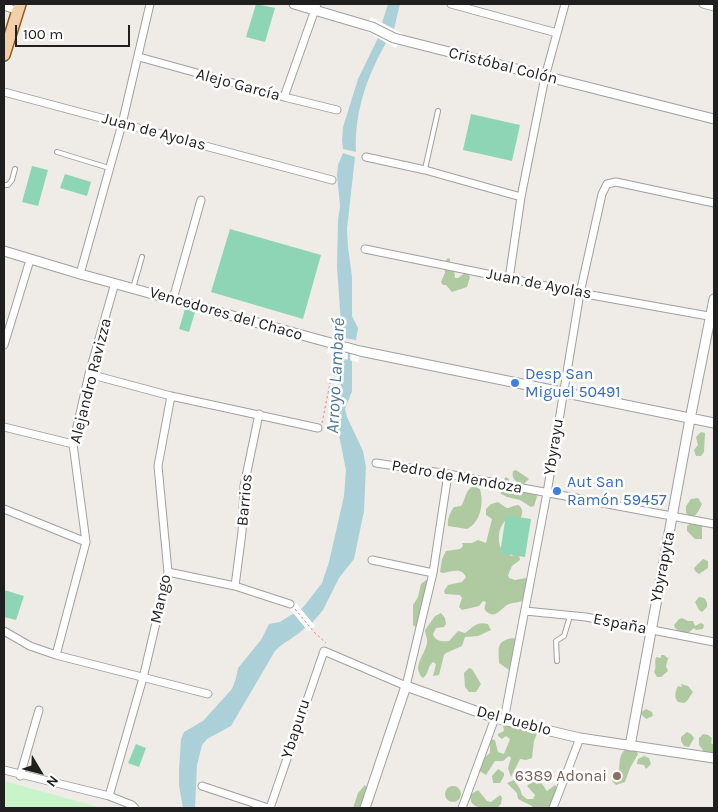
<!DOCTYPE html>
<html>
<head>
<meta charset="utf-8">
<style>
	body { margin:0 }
	#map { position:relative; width:718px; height:812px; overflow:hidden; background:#efece7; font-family:Karla,sans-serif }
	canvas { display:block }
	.frame { position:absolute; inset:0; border:5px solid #1f1f1f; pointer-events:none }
	.north { position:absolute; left:15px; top:747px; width:50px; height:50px; -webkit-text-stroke:4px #fff; paint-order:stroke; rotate:127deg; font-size:14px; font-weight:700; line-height:20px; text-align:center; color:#1f1f1f }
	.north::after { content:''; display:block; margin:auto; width:18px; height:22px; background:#1f1f1f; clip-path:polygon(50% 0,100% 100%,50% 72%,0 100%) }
	.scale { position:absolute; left:15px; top:25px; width:115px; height:22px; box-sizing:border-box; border:2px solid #1f1f1f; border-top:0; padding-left:6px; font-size:15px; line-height:18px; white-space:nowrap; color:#1f1f1f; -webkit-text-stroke:4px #fff; paint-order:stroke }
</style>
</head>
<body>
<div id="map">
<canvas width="718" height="812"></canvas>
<div class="frame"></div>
<div class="north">N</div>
<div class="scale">100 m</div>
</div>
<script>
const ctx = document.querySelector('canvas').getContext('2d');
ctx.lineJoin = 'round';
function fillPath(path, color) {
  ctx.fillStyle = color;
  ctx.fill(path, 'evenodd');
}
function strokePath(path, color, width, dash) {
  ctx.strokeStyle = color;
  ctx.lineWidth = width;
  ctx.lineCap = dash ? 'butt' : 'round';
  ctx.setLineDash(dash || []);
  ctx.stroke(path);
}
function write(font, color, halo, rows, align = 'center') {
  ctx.font = font + ' Karla,sans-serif';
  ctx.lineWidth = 5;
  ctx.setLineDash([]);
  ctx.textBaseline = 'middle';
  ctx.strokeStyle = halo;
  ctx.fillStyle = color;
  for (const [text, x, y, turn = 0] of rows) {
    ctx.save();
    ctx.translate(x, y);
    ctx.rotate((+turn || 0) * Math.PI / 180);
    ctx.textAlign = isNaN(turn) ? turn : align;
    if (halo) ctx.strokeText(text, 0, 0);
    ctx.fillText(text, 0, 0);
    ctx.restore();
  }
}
const forest = new Path2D(`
	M448,258L450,259V263L454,268L455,278H458L465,273L468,274L470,277L467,287L452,292L446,285H443L441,282L445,273L444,263Z
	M701,432L705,433L704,452L701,456H696L694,450L698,445L696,437Z
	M516,470L529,479L524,484C517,483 511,480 513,471Z
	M506,477L509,479V482L535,489L537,497L534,506L531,507L520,500L507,497L501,494L500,484Z
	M474,486L480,489C484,503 481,522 467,529L448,526C447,520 450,512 454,507L461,506C466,499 465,489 474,486Z
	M698,498L702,504C698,512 694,522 686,513V506L691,499Z
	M498,502C511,511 504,508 518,505C524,508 523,515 519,520L505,521C498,529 498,537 500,547L510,553V556L519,554L520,560L512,566L508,575L509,578L515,580L526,578L528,588L526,599C520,603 513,602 507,605C501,609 495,619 487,612C483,609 485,607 486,602L483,601L479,606L462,610L459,607L462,598L460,595L445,594L444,591L448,585L462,582L466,577C461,567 452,572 443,573L440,572L442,559L446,551L460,549L463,546L462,543H472L478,540L486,543L492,519L486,515V509L491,504Z
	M692,523L702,525V539H695L687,531V526Z
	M703,559L708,561V568L699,574L695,571L694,568Z
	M426,580L428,582L418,629L413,625V605L418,597L421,584Z
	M699,597C705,597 708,601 707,607L702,612L699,610L695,602Z
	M441,613L445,618L446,624L444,627L436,628L433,634C435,641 442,642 449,641L458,631L465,633C473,627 477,621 488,624L491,630L478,636L465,637L462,646L446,653L444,655L439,675L433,676L436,664L433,662C427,667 429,674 423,678C411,667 425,655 427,643C428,639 425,634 425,630L435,616Z
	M682,618L688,621H693L695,626L701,623L704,625L703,629L696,630L694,628L688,633L680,632L675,628L674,625L679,619Z
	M513,638L516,639L512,672L499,663C499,649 495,641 513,638Z
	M661,655H664L669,659H668L666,666L668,671L661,677H657L654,672C657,667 654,663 656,657L661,658Z
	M469,668L472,669L481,684L476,692H469L465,687L464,673Z
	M681,684L688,686L693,692L687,701L684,703L678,702C674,698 675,691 678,686L682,687Z
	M646,709L652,712L653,716L646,719L640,713Z
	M505,723L538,731L534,741L532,758L526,760L520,759L511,777L508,768L511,758L509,756L503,761H495L486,775L478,770L479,762L490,753V742L491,739L495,740L498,752L504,754L510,739L506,736L502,739L498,736V734L504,731L503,725Z
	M687,732L691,734L694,738L689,747L684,746L681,741V737Z
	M703,734L708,735L712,738L711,743L714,745V757L703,753V750L699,745V738Z
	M629,747L635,749L638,754L630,768L625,782L616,785L612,781L619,773C620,762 618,753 629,747Z
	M644,756L649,758L651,764L646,769L644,765L637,764L638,759Z
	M498,769L504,773V776L500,783H493L492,776Z
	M536,778L540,781L547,791L555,785L557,788L550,808H533L532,806L518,799L517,793L507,783L514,780L520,789L522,795L527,799H533L535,795L527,786Z
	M365,785L368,790L362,808H353L358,793Z
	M445 794a8 8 0 1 1 16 0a8 8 0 1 1-16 0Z
	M478,790L487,801L491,802L500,795L502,797L501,804L497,808C485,807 470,811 470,795Z`);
const park = new Path2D(`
	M4,781L102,808H4Z`);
const pitch = new Path2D(`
	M256,4L275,8L265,42L246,37Z
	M471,114L520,125L512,161L463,150Z
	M32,166L48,170L38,206L22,202Z
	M65,174L91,182L87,196L60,188Z
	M230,229L321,255L303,319L211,292Z
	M185,309L195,312L189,332L179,329Z
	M506,515L531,519L525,557L500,553Z
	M4,590L24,596L16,620L4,617Z
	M136,744L146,748L139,767L128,763Z`);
const water = new Path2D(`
	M388,4H400L394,29L382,23Z
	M378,38L386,43C367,76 354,113 356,152L343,149L342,141L343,127L358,79Z
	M343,153L355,157L347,229L348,247L352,277V316L358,328L356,340L338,337L341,324L337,267L338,220L340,206L337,175L338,165Z
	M341,358L352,361V391L345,409L347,417L363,451L366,467L364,511L354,559L339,578L323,610L312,623L300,610L305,605L322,583L329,562L344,496L346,470L336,420L338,397L343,376Z
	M294,613L306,627C296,637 284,642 275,651L231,726L207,739L202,745L197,765L195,808H183L179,785V770L181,739L184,732L203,721L232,689L236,678L238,668L261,640L269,624L280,622Z`);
const pier = new Path2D(`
	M371,17L403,34L396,48L364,30Z
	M332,337L363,346L358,362L327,353Z
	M296,603L315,626L308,631L289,608Z`);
const stream = new Path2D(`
	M349,362V350`);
const path = new Path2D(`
	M322,423L336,353
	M295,609L314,632L326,643`);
const service = new Path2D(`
	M57,152L109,168
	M425,169L438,111
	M4,185H8L12,180L15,169
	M133,288L142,257
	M557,661L556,641L564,636L570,616`);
const minor = new Path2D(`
	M451,4L557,33
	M703,4L714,7
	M4,6L18,11
	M139,57L284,97L337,110
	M4,92L332,180
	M284,97L317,4
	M366,157L425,170L521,197
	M365,249L580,293L714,317
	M80,274L122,124L150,4
	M509,279L521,197L545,77L565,4
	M173,299L201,200
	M4,345L30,260
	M89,374L171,396L318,428
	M4,427L73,444
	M376,463L448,474L714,524
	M4,509L86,542
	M372,560L433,573
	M168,572L235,586L290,604
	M235,586L242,532L244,486L259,414
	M525,611L586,617L714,642
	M4,631L30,646L56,655L208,694
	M56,655L86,542L73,444L89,374L115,283
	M504,720L547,493L580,293L602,194L607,184L616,182L714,203
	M4,770L109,796L132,805L135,808
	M20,776L39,710
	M202,786L268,808
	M109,796L143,678L168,572L158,466L171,396
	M270,808L324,651L406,686L433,573L448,474
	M462,808L495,718
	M553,808L580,738`);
const tertiary = new Path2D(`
	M294,4L372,27L394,38L714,119
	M4,251L80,274L360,351L714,423
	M630,746L690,419L714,299
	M365,808L406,686L495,718L580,738L714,758`);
const primary = new Path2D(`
	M4,55L20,4`);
const markers = [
	[515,383,5,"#3f7fe0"],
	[557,491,5,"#3f7fe0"],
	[617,776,5,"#8d6e63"]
];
const streetNames = [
	["Cristóbal Colón",503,66,14],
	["Alejo García",238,85,15],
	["Juan de Ayolas",154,132,15],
	["Juan de Ayolas",539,284,11],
	["Vencedores del Chaco",226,314,16],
	["Alejandro Ravizza",91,381,-76],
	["Ybyrayu",554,447,-81],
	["Pedro de Mendoza",457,477,10],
	["Barrios",245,500,-85],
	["Ybyrapyta",663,567,-79],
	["Mango",161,599,-78],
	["España",620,624,11],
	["Del Pueblo",514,721,15],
	["Ybapuru",296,729,-72]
];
const shopNames = [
	["Desp San",525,374],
	["Miguel 50491",525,392],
	["Aut San",567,482],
	["Ramón 59457",567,500]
];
const educationNames = [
	["6389 Adonai",607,776]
];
const waterNames = [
	["Arroyo Lambaré",336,376,-87]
];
fillPath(forest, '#afcaa0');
fillPath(park, '#c9f4ca');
fillPath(pitch, '#8ed5b5');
fillPath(water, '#acd0d8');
fillPath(pier, '#fff');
strokePath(stream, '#acd0d8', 2.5);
strokePath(service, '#a0a0a0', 6);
strokePath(minor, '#a0a0a0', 9);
strokePath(tertiary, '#a0a0a0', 11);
strokePath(primary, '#8a5b10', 14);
strokePath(path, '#eb817c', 1, [2.5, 2.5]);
strokePath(service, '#fff', 4);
strokePath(minor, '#fff', 7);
strokePath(tertiary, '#fff', 9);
strokePath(primary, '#f2cea9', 11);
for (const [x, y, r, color] of markers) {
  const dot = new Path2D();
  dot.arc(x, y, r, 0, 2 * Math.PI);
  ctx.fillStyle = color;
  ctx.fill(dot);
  strokePath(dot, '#fff', 2);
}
write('16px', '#1f1f1f', '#fff', streetNames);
write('16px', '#366cbe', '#fff', shopNames, 'left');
write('16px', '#785e54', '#fff', educationNames, 'right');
write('italic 18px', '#4f7796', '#fff', waterNames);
</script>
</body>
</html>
